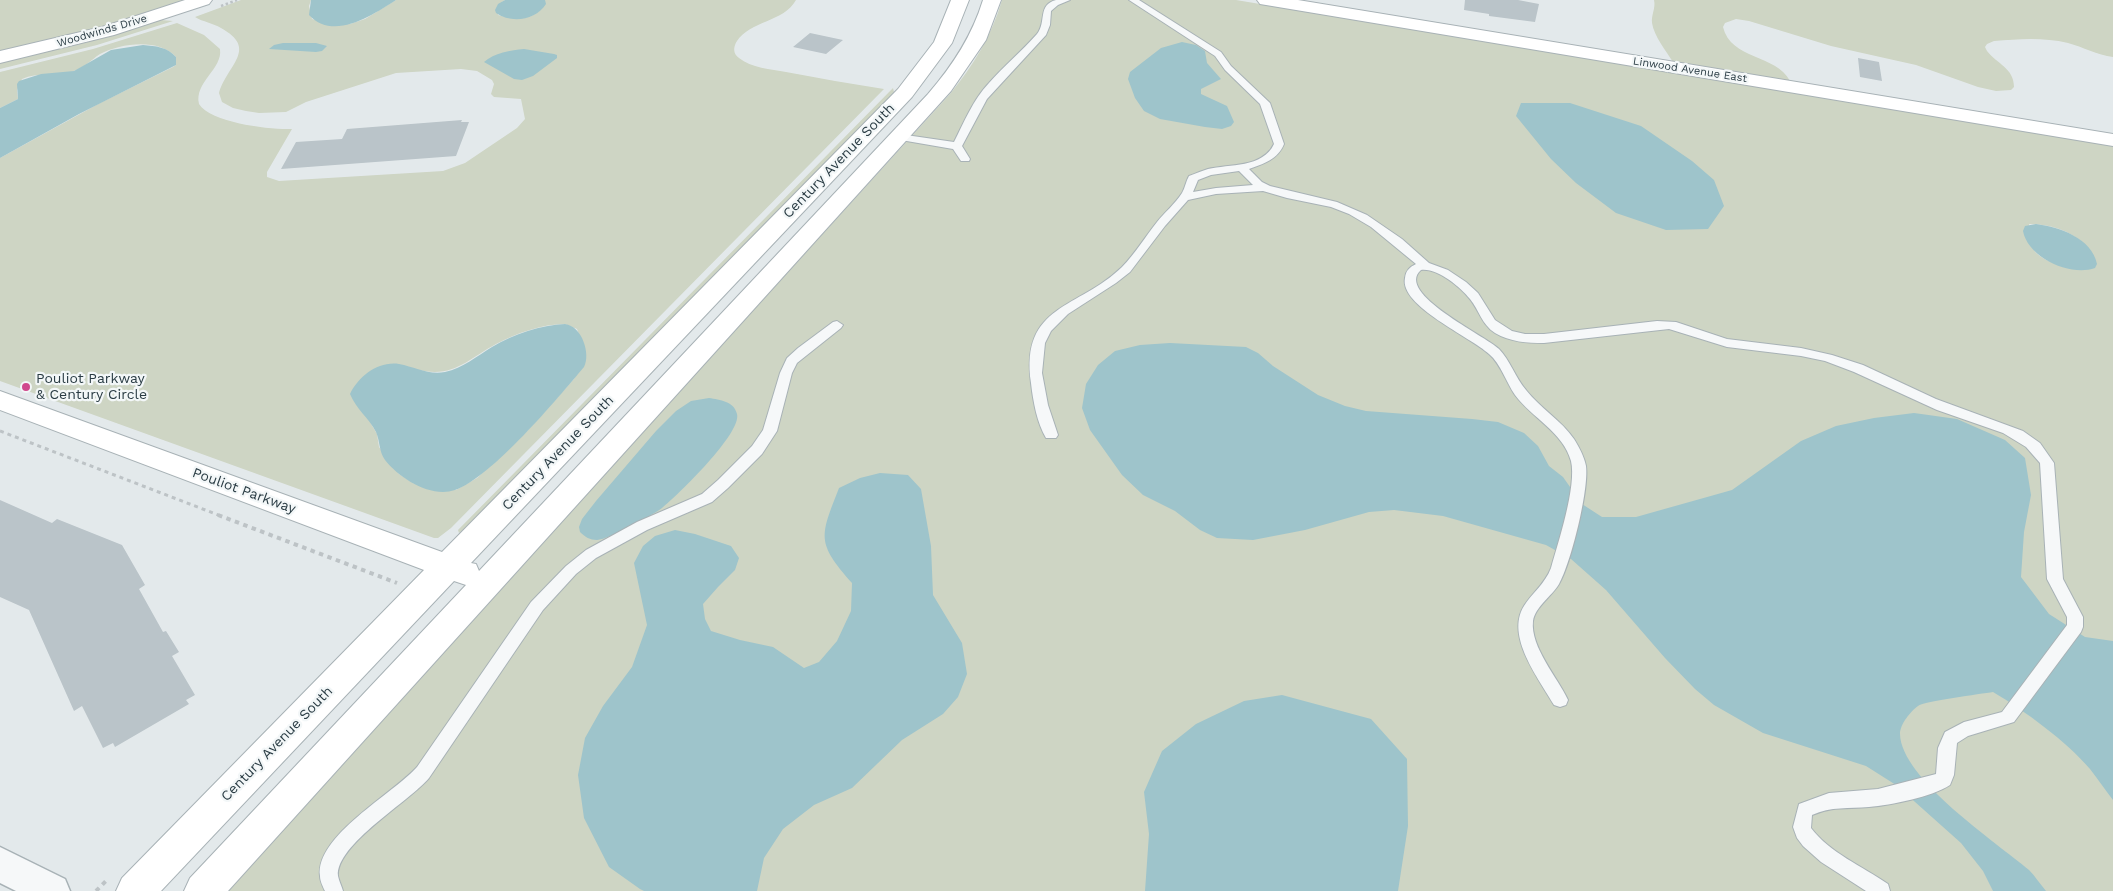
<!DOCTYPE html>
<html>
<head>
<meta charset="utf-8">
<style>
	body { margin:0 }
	canvas { display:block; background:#e3e9eb }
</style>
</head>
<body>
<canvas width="2113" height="891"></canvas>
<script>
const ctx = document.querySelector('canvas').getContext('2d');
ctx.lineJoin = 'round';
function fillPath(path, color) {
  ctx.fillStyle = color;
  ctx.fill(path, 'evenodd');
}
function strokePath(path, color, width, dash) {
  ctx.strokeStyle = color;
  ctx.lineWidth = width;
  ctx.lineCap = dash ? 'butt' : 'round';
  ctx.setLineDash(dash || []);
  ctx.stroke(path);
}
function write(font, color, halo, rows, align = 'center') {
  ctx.font = font + ' "Work Sans",sans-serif';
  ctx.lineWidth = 4.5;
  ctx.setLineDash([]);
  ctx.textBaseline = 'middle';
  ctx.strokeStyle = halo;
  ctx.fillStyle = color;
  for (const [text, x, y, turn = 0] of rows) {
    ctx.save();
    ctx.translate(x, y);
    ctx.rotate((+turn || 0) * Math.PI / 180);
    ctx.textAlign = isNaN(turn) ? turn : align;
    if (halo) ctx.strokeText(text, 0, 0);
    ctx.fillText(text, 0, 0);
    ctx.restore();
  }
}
const green = new Path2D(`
	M0,0H185L97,28L0,52Z
	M241,0H311L309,6L312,19L334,25L350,24L365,19L396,0H505L502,2L498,15C517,20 539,21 545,0H796C784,22 750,21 737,41C733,47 733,54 739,58C751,68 771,69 786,72C819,78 851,84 884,89L451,528L438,538H434L0,381V158L100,103L173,67L176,65V57C159,38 121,43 100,54C91,60 83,69 71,72C54,76 38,72 22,79L17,90L18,99L0,108V72L93,49L177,23L204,35L220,49C223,69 194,82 199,104C211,123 271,130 292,129L267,172V177L279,181L443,171L465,163L517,128L525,119L521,99L494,97L491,94L494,84L492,80L477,71L461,69L396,73L306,102L286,112L259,113L246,111L233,108L222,102L219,93C227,65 259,49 221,28C213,23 203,22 195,17ZM565,324L577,329L586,355L574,379L528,430L477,478L456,490L429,489L413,483L399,474L379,447L377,434L370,422L419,370C454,378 468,359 496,344C517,333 542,324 565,324Z
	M1002,0H1236L2113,146V891H225L950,94C973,66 992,35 1002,0ZM2029,224C2050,224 2070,230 2085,245L2082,270C2070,269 2038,261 2033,248C2030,241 2030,232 2029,224Z
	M1654,0H2113V57C2097,55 2083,47 2068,43C2043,37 2019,39 1994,41L1987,44L1985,47L1987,51C1997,64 2014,68 2014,87L2011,90L1996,91L1978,87L1916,65L1831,46L1749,21L1736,19L1725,23L1723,27C1731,60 1776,54 1790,81L1673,62C1666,51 1654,36 1652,23C1651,15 1656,8 1654,0Z
	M161,20L173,21L97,45L0,69V63L87,42Z
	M893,88L894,92L884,103L475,521L459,533L458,530Z`);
const water = new Path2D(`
	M311,0H396C374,14 334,42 309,15Z
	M505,0H545L546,4C536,20 512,24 496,13L495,10L498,4Z
	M1182,42L1196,45L1205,51L1207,63L1221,79L1201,89V94L1227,106L1234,122L1231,126L1222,129L1205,127L1160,119L1144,111L1135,98L1128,79L1130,72L1161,48Z
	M283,43H316L327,46L322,51L316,52L269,49L274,45Z
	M143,45C156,46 167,47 176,57V65L79,114L0,158V108L18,99L17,84L19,81L41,74L74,71L111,50Z
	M524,49L554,54L557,55V58L533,76L522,80L514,79L484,62C494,53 511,50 524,49Z
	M1521,103H1570L1641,126L1692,161L1714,180L1724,206L1708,229L1666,230L1616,213L1576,183L1551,159L1516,116Z
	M2036,224C2059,227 2092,238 2097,264L2095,268C2071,277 2028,258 2023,231L2025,226Z
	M565,324C582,326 591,354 584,367C558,398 491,478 455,490C431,498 400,479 385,460C379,452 380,441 376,432C369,418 356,409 350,394C359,376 378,361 399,364C415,367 428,375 445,372C463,368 477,356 492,347C514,334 541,325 565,324Z
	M1170,343L1246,347L1258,353L1273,366L1318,395L1345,406L1366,411L1472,419L1498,422L1524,433L1538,446L1549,466L1563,477L1582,504L1602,517H1636L1732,490L1801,441L1836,426L1874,418L1914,413L1957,419L2005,440L2025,458L2031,495L2024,532L2021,577L2049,614L2085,637L2113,641V800C2105,790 2098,779 2090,769C2066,741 2025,711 1993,692C1981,694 1924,701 1918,706C1911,711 1900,724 1900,734C1901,779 1996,842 2029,870C2035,876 2040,884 2046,891H1993L1983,871L1961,843L1896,785L1866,766L1763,733L1714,705L1695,689L1665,658L1606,590L1571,559L1546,545L1443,516L1394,510L1369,512L1305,530L1253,540L1217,538L1200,530L1175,511L1143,495L1122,475L1090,430L1082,408L1086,384L1098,365L1115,351L1140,345Z
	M709,398C720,400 734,401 737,414C742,433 678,495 662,508C651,516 610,539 597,540C590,540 585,537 580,532L579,527L582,519L596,501L656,431L676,411L691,401Z
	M880,473L908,475L921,489L931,546L933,595L962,643L967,674L958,697L943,714L902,740L852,788L814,805L783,829L764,858L757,891H644L640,889L609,867L584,818L578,775L585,738L603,706L632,667L647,625L634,563L643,546L655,536L675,530L695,534L731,546L739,558L735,570L718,587L703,604L705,619L711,631L740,640L773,647L804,668L819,662L837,641L851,611L852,583C816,542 820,537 839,488L860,478Z
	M1282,695L1371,719L1407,759L1408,826L1398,891H1145L1149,834L1144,792L1162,751L1196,724L1244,701Z`);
const building = new Path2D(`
	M1465,0H1518L1539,4L1535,22L1489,16V14L1464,10Z
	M810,33L843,40L826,54L793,47Z
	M1858,58L1879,62L1882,81L1860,77Z
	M462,120L461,122H469L456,156L281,169L296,142L342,139L347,129Z
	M0,500L52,523L57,519L122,545L145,585L139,589L163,632L166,631L179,652L172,656L195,695L186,700L189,704L115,747L113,743L103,748L82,706L74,711L29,610L0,597Z`);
const pathFar2 = new Path2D(`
	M221,6L237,0`);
const pathFar1 = new Path2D(`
	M0,431L221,516`);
const path = new Path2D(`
	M218,515L397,583
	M96,891L107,880`);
const lane = new Path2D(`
	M1056,0H1070L1058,5L1051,11L1050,25L1046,35L987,99L962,146L970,159L969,161H961L953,149L895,139L894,137L895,135L899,134L954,142C964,122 973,100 989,83C1004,66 1022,51 1037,34C1047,22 1037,5 1056,0Z
	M1129,0H1139L1221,52L1231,66L1270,103L1284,144C1278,159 1264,164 1249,169L1262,182L1270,186L1337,202L1367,215L1402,239L1429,263L1448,270L1466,282L1478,293L1495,320L1512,331L1525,334H1544L1657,321L1676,322L1727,339L1801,348L1832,355L1863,365L1936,399L2023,431L2040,443L2054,463L2063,579L2083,617V627L2081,632L2014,722L1968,736L1957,743L1954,775L1950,785C1932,797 1891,805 1869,807C1849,809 1831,806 1812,815L1811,828C1830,853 1862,866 1888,884L1890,891H1866L1821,862L1803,846L1797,838L1793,827L1799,804L1829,793L1878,789L1936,774L1938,748L1945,732L1964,722L2002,712L2067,625V617L2047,579L2040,463L2026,447L2003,433L1937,410L1854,372L1825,361L1801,356L1727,347L1669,329L1544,343C1527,343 1510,342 1495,333C1482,325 1479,310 1470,299C1460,287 1438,268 1421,270C1394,293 1486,336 1499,349C1510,360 1515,377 1526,390C1540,408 1561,420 1574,439C1579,447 1584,456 1586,466C1589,490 1571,563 1559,584C1552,596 1535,607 1533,621C1530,647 1558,678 1568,700L1566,705L1560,707L1554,705C1539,679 1505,636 1524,606C1532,593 1545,584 1551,568C1558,543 1577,486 1571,461C1563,432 1532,418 1515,395C1506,382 1501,364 1489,354C1471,337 1399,306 1405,278C1406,270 1410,267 1416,264L1371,227L1349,214L1331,207L1287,198L1263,191L1216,194L1188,200L1165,226L1130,272L1116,283L1068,314L1051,331L1045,343L1042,373L1048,405L1058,435L1056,438H1046C1037,423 1033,401 1031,383C1020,304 1079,309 1122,267C1135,254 1145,237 1157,222C1165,212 1175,204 1182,193C1185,188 1186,181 1189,176C1195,174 1201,171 1208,169C1229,164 1263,168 1274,144L1260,104L1225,70L1215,56ZM1239,171L1253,185L1216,188L1193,192L1198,180L1211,175Z
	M837,321L843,325L841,328L797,363L792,373L777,431L762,454L728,488L712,502L647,530L596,558L576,574L543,610L429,778C410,801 335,845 338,876C339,881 342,887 343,891H325C323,887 320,881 320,876C315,836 393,794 417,767L531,602L566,566L586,550L637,522L702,494L718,480L752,446L763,430L780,373L787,358L798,348L833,322Z`);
const street = new Path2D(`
	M0,847L65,879L70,891H16L0,883Z`);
const secondary = new Path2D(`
	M185,0H212L209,4L114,35L0,63V51L102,27Z
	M951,0H969L952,43L912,97L471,563L476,564L479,571L928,94C953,65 972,36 983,0H1001L986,40L951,91L228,891H184L190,878L466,585L454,581L161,891H116L122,878L424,570L0,410V391L442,552L898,89L934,42Z
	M1257,0H1298L2113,134V146L1266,5L1260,4Z`);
const markers = [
	[26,387,5,"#d0488c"]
];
const farStreetnames = [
	["Woodwinds Drive",102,31,-16],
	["Linwood Avenue East",1690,70,9]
];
const streetNames = [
	["Century Avenue South",839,161,-46],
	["Century Avenue South",558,453,-46],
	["Pouliot Parkway",244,491,20],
	["Century Avenue South",277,744,-46]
];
const poiNames = [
	["Pouliot Parkway",36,379],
	["& Century Circle",36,395]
];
fillPath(green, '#ced5c4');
fillPath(water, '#9ec4cb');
fillPath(building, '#bac4c9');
strokePath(lane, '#a8b2b6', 2);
strokePath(street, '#a8b2b6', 3);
strokePath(secondary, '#a8b2b6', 2);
strokePath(pathFar2, '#bdc3c6', 2.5, [2.5, 2.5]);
strokePath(pathFar1, '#bdc3c6', 3, [4, 4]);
strokePath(path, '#bdc3c6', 4, [4.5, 4.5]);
fillPath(lane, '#f6f8f9');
fillPath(street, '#f6f8f9');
fillPath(secondary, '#fff');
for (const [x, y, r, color] of markers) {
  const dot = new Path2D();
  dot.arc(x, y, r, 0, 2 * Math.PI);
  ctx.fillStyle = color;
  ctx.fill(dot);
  strokePath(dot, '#f3f7f8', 2);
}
write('11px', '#2a3c44', '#f3f7f8', farStreetnames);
write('14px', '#2a3c44', '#f3f7f8', streetNames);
write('14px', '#2a3c44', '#f3f7f8', poiNames, 'left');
</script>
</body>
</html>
